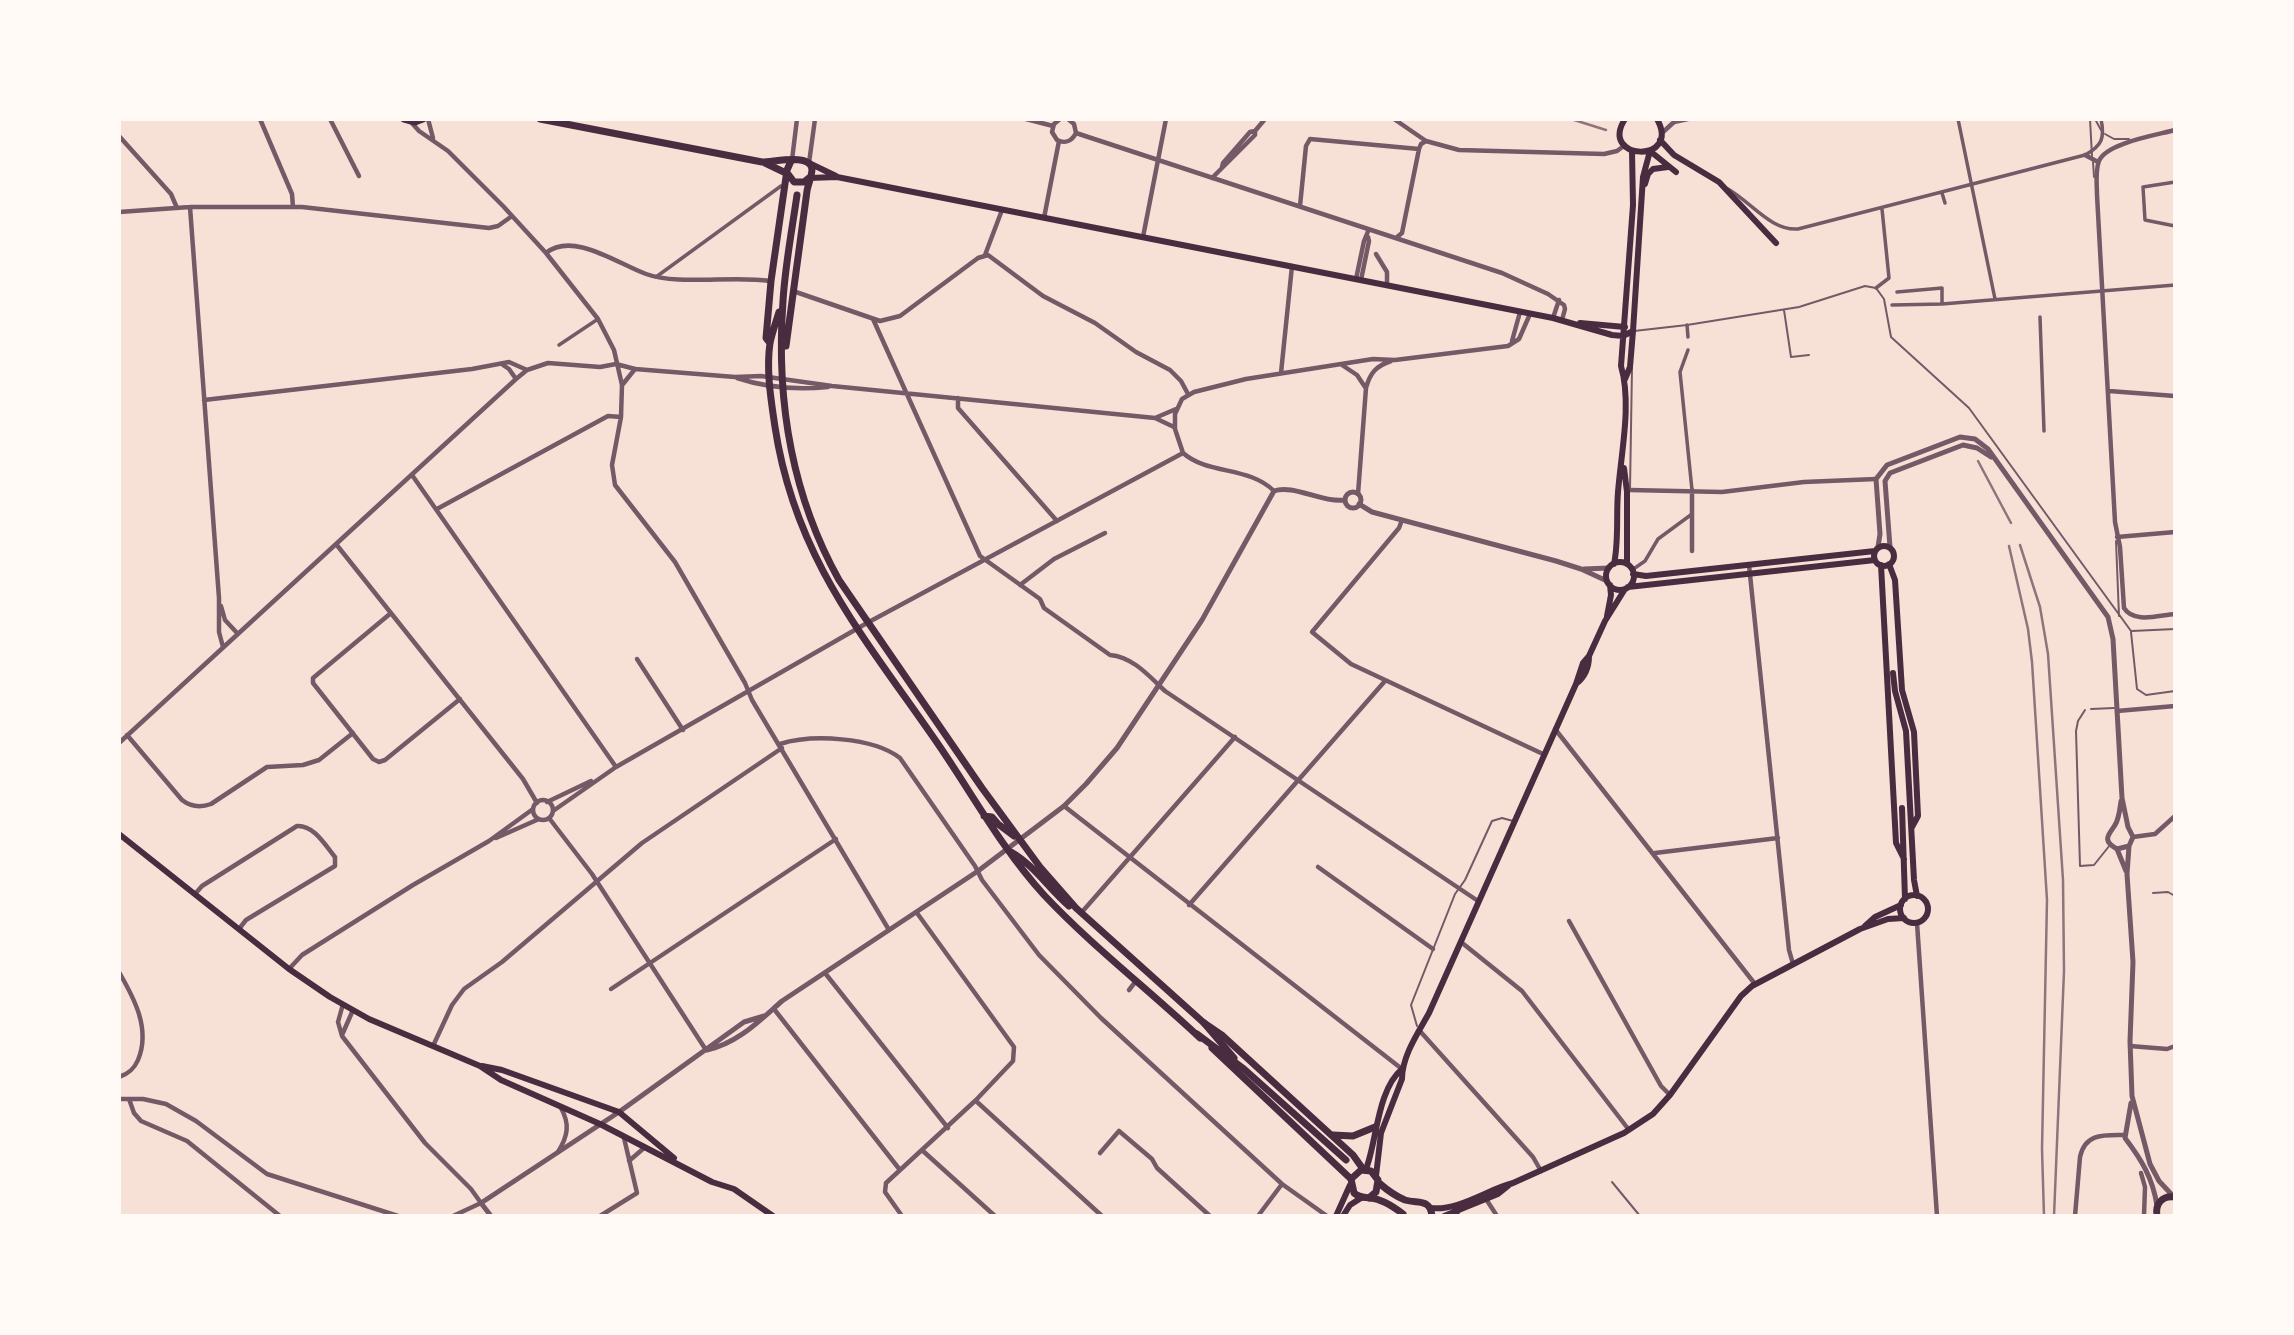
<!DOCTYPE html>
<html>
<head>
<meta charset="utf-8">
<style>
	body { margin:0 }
	#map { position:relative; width:2294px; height:1335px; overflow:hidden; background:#f7e1d7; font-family:Quicksand,sans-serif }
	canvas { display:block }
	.frame { position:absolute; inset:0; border:121px solid #fffaf5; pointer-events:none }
</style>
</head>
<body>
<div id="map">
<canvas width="2294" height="1335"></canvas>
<div class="frame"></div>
</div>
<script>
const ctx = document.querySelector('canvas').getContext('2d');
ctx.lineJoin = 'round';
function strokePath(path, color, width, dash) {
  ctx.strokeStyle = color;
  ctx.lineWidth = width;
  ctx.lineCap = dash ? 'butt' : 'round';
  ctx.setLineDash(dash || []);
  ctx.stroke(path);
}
const service = new Path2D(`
	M2090,119L2092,156
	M2095,119L2101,130
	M2105,134L2114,139H2129
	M2093,162L2094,177
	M1784,310L1791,357L1809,355
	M1634,331L1687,325L1799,307L1865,286L1876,288L1884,299L1891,337L1969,408L2131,631
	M1630,489L1632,368
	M2116,541L2119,616
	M2132,631L2175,629
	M2131,632L2137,689L2146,695L2175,691
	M2091,709L2114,708
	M2085,710L2078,721L2076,731L2080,866L2094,865L2110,845
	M2153,893L2168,892L2175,896
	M1417,1026L1411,1005L1455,894L1465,880L1492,821L1502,818L1513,821
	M1612,1182L1640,1216`);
const pedestrian = new Path2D(`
	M1958,119L1995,299
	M2175,182L2143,187L2145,220L2175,226
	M1728,189C1751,202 1771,231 1798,229L2085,155C2102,146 2105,138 2101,119
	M1942,193L1945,203
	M656,277L781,186L785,187
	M1876,288L1889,278L1882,209
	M1897,292L1942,288V304
	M1892,305L1942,304L2175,285
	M2040,317L2044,431
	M1687,325L1688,337
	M559,345L598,319
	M1688,350L1680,372L1692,490
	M1632,570L1645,561L1658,539L1692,514`);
const minor = new Path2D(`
	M260,119L292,194L293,207
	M330,119L359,176
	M428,119L433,138
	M1026,119L1053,126
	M1060,119L1054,124L1052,132L1057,140C1065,144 1072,141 1076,133L1074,124L1068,119
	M1394,119L1426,141L1459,150L1604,154L1617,151L1625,145
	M411,122L419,131L448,151L503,206L546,253L598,319L614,350L622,385L621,417L612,465L615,485L675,562L745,683L752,700L889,930
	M2175,130C2157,135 2106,143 2099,161C2095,171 2097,185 2097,195L2115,522L2120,547L2124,608C2134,624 2159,615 2175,614
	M1076,133L1502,273L1548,294L1564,305L1565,309L1562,320
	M1662,133L1674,122L1688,119
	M119,136L171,194L177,208
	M2085,155L2098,162
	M792,160L797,119
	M809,163L815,119
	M1222,167L1223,163L1250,132L1255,131
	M1212,178L1255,135V131L1265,119
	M1300,206L1306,146L1310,139L1419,149
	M190,207L219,598V632L223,647
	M119,212L190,207H302L489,228L498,226L512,216
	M1044,218L1059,141
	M1143,237L1166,119
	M1397,237L1402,233L1419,149L1421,144L1426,141
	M546,253C573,231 618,264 646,274C679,286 732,275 770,281
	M1376,254L1387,272V285
	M985,255L1002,210
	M1356,279L1364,241L1369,229
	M1361,280L1369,241L1368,237
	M793,291L880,321L900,316L978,258L988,255L1043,296L1095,323L1136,352L1170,370L1181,381L1188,394
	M1553,318L1559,300
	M873,319L980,556L1040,599L1044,608L1110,655C1133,657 1149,676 1165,691L1478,901
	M1512,341L1520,312
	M503,365L509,369L516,379
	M1342,365L1357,375L1365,387
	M1281,373L1292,266
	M737,378C767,388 797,390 828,387
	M623,384L635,369
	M2109,391L2175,396
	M958,398V408L1057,521
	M204,400L472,369L509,362L527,370
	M1155,418L1176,409
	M412,475L616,767
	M1630,490L1722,492L1804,482L1876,479
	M1274,491C1249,466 1208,475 1183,453L1175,429V414L1182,399L1194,392L1246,379L1373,359L1395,360L1508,346L1519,339L1530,314
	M1358,494L1366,388C1370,373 1376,366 1391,361
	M437,509L608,416L621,417
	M1402,520L1399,528L1312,632L1351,664L1543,754
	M2117,537L2175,532
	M336,544L523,779L537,803
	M1692,551V490
	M1749,565L1789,950L1793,964
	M1020,585L1054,559L1105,533
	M221,606L225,620L238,634
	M391,613L313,678V683L373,759L379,762L385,760L460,699
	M637,659L683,730
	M2117,711L2175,706
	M1555,729L1755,984
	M127,735L182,800C191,807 200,808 211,804L267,767L303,765L319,760L353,733
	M119,743L516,379L527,370L548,363L600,367L616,364L635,369L735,377L761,376L832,386L1155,418L1174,427
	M780,744C812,734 873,737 900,758L975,866L982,880L1039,955L1101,1018L1282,1184L1327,1216
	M533 810a10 10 0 1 1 20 0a10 10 0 1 1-20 0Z
	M547,802L591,781
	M1064,806L1402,1069
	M553,811L616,767L867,623L1183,453
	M549,818L592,874L706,1050
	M2133,837L2155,834L2175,816
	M496,838L539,819
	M1655,853L1778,838
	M1318,867L1433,949
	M195,894L202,886L297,826C314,825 325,845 335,857V866L246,920L239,929
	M1189,905L1385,681
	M1082,912L1235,737
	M1569,921L1661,1086L1670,1095
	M1917,923L1937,1216
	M1461,942L1522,991L1629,1130
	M289,969L302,955L413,885L489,841L533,809
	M119,972C134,998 151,1029 138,1060C134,1069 129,1074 119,1077
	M825,973L948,1128
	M611,989L836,839
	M1129,990L1136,981
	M343,1004L338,1022L342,1036L425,1143L471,1189L481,1203L453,1216
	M774,1009L900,1170
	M1419,1030L1533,1157L1541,1171
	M342,1035L353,1010
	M433,1046L452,1005L464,989L502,962L642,843L782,748
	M2130,1046L2167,1049L2175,1046
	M119,1099H143L166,1104L196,1121L267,1174L398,1216
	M129,1099L134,1113L141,1121L187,1141L280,1216
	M976,1101L1102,1216
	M923,1151L995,1216
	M558,1152C568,1136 570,1124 561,1108
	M1100,1153L1119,1131L1152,1159L1157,1168L1210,1216
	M629,1161L644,1148
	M2141,1173L2145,1187L2144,1216
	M1486,1199L1497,1216
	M600,1216L637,1193L624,1138
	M902,1216L885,1192L886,1183L976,1100L1013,1061L1014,1047L917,913
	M1258,1216L1282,1184
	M2075,1216L2080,1157C2085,1133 2104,1135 2124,1135`);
const tertiary = new Path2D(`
	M1345 500a8 8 0 1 1 16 0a8 8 0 1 1-16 0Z
	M1359,504L1372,512L1556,561L1581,569L1607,581
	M1878,547L1880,534L1876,479L1887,465L1960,437L1975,439L1988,449L2108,617L2113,639L2122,798L2128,827L2133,837L2129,846L2127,874L2133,962L2130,1041L2132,1096L2150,1164L2159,1181L2173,1196
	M1890,547L1885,481L1890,473L1963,445L1977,448L1991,457
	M1584,569L1609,568
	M2121,801C2120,808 2119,819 2115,825C2109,835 2101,840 2117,849L2129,846
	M2117,849L2126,871
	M707,1050C738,1043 759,1021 782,1001L978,871L1064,806L1086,784L1117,748L1202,620L1274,491C1293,484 1322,503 1345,500
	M2131,1103L2125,1138C2141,1159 2153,1178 2157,1206
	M491,1216L481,1203L619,1112L744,1022L764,1016`);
const secondary = new Path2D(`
	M1625,119C1598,161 1682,164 1657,119
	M1660,140L1674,155L1719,182L1776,243
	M809,163L836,176
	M809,178L837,177L1553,318L1612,335L1623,336L1633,331
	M1645,184L1648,174L1653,169L1668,167
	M1580,323L1625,327
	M1625,379L1630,367L1633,331L1643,177L1650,151L1676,172
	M1624,468L1627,492V564
	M1874 556a10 10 0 1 1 20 0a10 10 0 1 1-20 0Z
	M1606 576a14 14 0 1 1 28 0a14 14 0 1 1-28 0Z
	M1614,564C1619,540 1616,516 1618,492C1621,453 1632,404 1621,366L1633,205L1632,151
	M1889,564L1895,580L1902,690L1914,732L1918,816L1912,827
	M1881,565L1896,843L1904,859
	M1633,574L1646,576L1875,551
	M1628,587L1875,560
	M1607,616L1611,595L1610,585
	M1893,673L1895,691L1906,731L1914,880L1917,896
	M1576,684C1585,677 1589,668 1589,656
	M1902,808L1905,899
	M119,834L289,969L330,997L369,1019L480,1066L501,1080L600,1124L712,1182L734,1189L773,1216
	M1900 909a14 14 0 1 1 28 0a14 14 0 1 1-28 0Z
	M1865,926L1875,917L1901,905
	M482,1066L502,1070L619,1112L674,1158
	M1366,1169C1377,1141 1377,1090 1402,1069
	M1376,1176L1381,1133L1402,1079C1402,1056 1418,1033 1429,1013L1576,684L1583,663L1589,656L1605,621L1625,589
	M1431,1208C1459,1211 1486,1190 1513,1183L1624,1133L1653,1114L1670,1095L1741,996L1752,986L1860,929L1888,919L1904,918
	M1336,1216L1350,1185
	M1343,1216L1350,1205L1361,1198
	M1444,1216L1498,1194L1508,1186`);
const primary = new Path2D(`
	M404,119L415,122L423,119
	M540,119L762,162C775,162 810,153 812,169C812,176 808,185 807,191L786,346
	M765,163L788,174L794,182H804L809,178
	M797,195C792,230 785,266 783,301C776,398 791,494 839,580L982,788L1040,867L1076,908L1204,1023L1223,1036L1353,1155L1363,1169
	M779,312C776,322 772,333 770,343C766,370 771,400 775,427C795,559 865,638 938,744C973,795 1002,849 1044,895C1092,946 1149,990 1200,1038
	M770,343L766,338L771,281L787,170L791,161
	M984,816L992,817L998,824L1014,836
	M1011,852C1034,865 1049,889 1069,906
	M1212,1048L1351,1179
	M1333,1135L1353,1136L1375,1127
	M1379,1183C1387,1190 1395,1196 1405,1200C1418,1204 1430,1198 1432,1216
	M1369,1198L1376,1192L1378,1180L1371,1171L1361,1170L1351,1179L1354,1193C1360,1198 1363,1197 1370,1198C1382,1199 1394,1207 1403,1214
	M1453,1216L1457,1211
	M2157,1216C2155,1204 2162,1195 2175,1197`);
const trunk = new Path2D(`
	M1204,1023L1234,1058
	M1197,1034L1244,1069L1346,1160`);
const rail = new Path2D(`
	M1571,119L1606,130
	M1978,461L2011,523
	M2020,545L2040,607L2048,654L2063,880L2064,971L2054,1216
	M2009,546L2028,629L2032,662L2047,900L2042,1149L2044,1216`);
strokePath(service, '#755966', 2);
strokePath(pedestrian, '#755966', 3.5);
strokePath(minor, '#755966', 4.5);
strokePath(tertiary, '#755966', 5);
strokePath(secondary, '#4a2c40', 6);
strokePath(primary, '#4a2c40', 7);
strokePath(trunk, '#4a2c40', 7);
strokePath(rail, '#8f747c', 2.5);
</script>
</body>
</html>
